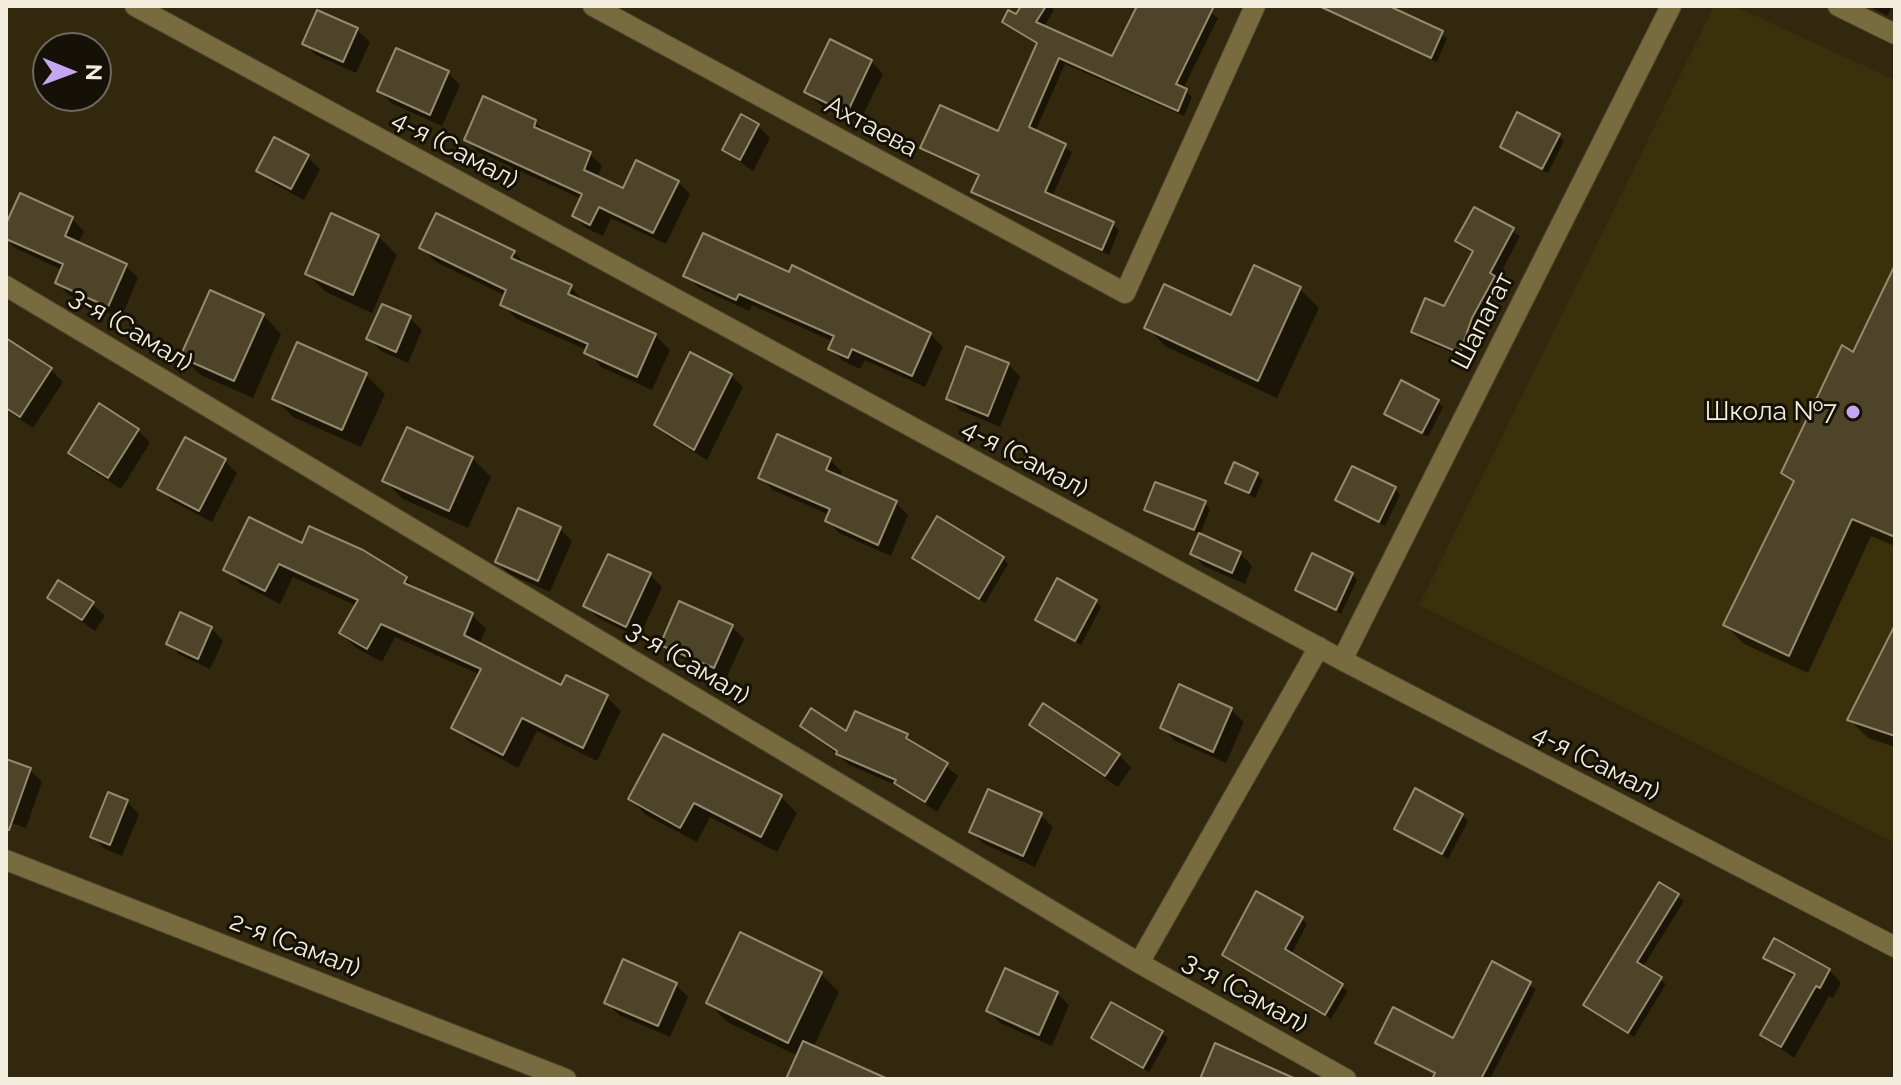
<!DOCTYPE html>
<html>
<head>
<meta charset="utf-8">
<style>
	body { margin:0 }
	#map { position:relative; width:1901px; height:1085px; overflow:hidden; background:#31280d; font-family:Raleway,sans-serif }
	canvas { display:block }
	.frame { position:absolute; inset:0; border:8px solid #f2eddd; pointer-events:none }
	.north { position:absolute; left:32px; top:32px; width:80px; height:80px; box-sizing:border-box; background:#151107; border:2px solid #6d695d; border-radius:50%; rotate:91deg; font-size:22px; font-weight:700; line-height:32px; text-align:center; color:#f2eddd }
	.north::after { content:''; display:block; margin:auto; width:28px; height:36px; background:#c4a7f1; clip-path:polygon(50% 0,100% 100%,50% 72%,0 100%) }
</style>
</head>
<body>
<div id="map">
<canvas width="1901" height="1085"></canvas>
<div class="frame"></div>
<div class="north">N</div>
</div>
<script>
const ctx = document.querySelector('canvas').getContext('2d');
ctx.lineJoin = 'round';
function fillPath(path, color) {
  ctx.fillStyle = color;
  ctx.fill(path, 'evenodd');
}
function strokePath(path, color, width, dash) {
  ctx.strokeStyle = color;
  ctx.lineWidth = width;
  ctx.lineCap = dash ? 'butt' : 'round';
  ctx.setLineDash(dash || []);
  ctx.stroke(path);
}
function write(font, color, halo, rows, align = 'center') {
  ctx.font = font + ' Raleway,sans-serif';
  ctx.lineWidth = 6;
  ctx.setLineDash([]);
  ctx.textBaseline = 'middle';
  ctx.strokeStyle = halo;
  ctx.fillStyle = color;
  for (const [text, x, y, turn = 0] of rows) {
    ctx.save();
    ctx.translate(x, y);
    ctx.rotate((+turn || 0) * Math.PI / 180);
    ctx.textAlign = isNaN(turn) ? turn : align;
    if (halo) ctx.strokeText(text, 0, 0);
    ctx.fillText(text, 0, 0);
    ctx.restore();
  }
}
const built = new Path2D(`
	M1714,6H1734L1895,80V843L1419,605Z`);
const shadow = new Path2D(`
	M1023,6H1050L1054,10L1043,28L1113,59L1139,6H1201L1218,18L1183,89L1192,97L1184,116L1065,64L1035,132L1072,152L1052,197L1113,224L1119,230L1109,255L980,198L974,192L980,177L929,154L922,147L999,134L1038,44L1005,21L1017,16Z
	M1334,6H1384L1447,38L1437,62L1338,16L1332,11Z
	M1868,6H1892L1888,16Z
	M318,13L357,30L370,42L356,73L316,55L304,43Z
	M871,61L883,74L859,123L819,104L807,91Z
	M448,73L460,85L442,126L391,103L379,90Z
	M535,122L548,134L590,154L602,166L597,178L624,191L678,182L690,194L666,244L611,218L603,236L586,228L574,216L582,199L478,152L466,139Z
	M758,126L770,138L753,171L724,150Z
	M1559,136L1564,141L1548,173L1502,147Z
	M308,157L320,169L304,200L271,182L258,170Z
	M1475,209L1520,236L1497,280L1500,284L1478,325L1467,359L1420,339L1413,332L1445,309L1474,253L1458,241Z
	M72,219L84,231L78,244L126,266L138,278L121,318L69,295L57,283L63,270L15,248L6,239V229Z
	M378,236L397,255L372,313L326,292L307,274Z
	M421,247L514,252L528,268L571,287L585,304L655,335L670,350L652,390L601,367L587,350L517,319L502,304L506,296L436,262Z
	M1895,269V546L1871,536L1808,673L1744,644L1725,625L1795,483L1784,472L1854,355Z
	M686,275H790L930,334L943,347L925,387L865,360L860,369L843,361L831,349L834,342L752,305L749,311L698,287Z
	M1300,289L1319,308L1277,398L1165,346L1147,327L1232,318Z
	M263,315L281,334L253,398L201,375L182,357Z
	M410,318L422,330L408,363L381,351L369,339Z
	M6,355L51,370L63,382L33,428L6,410Z
	M1008,364L1020,377L1000,427L960,410L948,398Z
	M366,375L385,394L361,447L293,417L274,398Z
	M731,375L743,387L707,460L669,437L656,424Z
	M1438,402L1443,407L1428,437L1387,413Z
	M138,430L150,443L121,489L83,465L71,453Z
	M185,440L225,461L237,473L212,522L172,501L160,488Z
	M472,458L491,477L468,528L403,499L385,481Z
	M830,460L842,472L839,478L896,503L908,515L891,556L839,533L827,520L830,515L773,490L760,477Z
	M1257,474L1263,480L1255,498L1228,483Z
	M1395,489L1400,495L1385,526L1338,499Z
	M1204,503L1210,509L1200,534L1147,509Z
	M560,529L572,541L550,592L509,574L497,562Z
	M302,546L406,579L419,592L472,615L486,629L479,645L562,688L567,677L607,697L621,711L597,761L537,731L518,768L468,741L454,727L481,675L395,637L382,662L355,647L341,633L357,606L293,577L280,604L240,583L226,569Z
	M1240,553L1252,566L1245,584L1204,566L1192,554Z
	M915,558H1003L1008,564L985,603Z
	M1352,574L1357,580L1341,614L1298,590Z
	M650,575L662,587L639,638L598,618L586,606Z
	M49,597L92,604L105,616L95,631Z
	M1096,601L1101,607L1081,645L1037,619Z
	M732,627L744,639L726,679L675,656L662,644Z
	M211,628L223,641L210,669L180,655L168,643Z
	M1895,629V747L1868,738L1850,720Z
	M1180,687L1231,710L1244,722L1226,763L1174,740L1162,727Z
	M1044,706L1119,755L1131,768L1118,787L1044,737L1032,725Z
	M802,726L846,734L907,736L958,776L937,812L902,788L850,765Z
	M6,761L30,770L42,782L26,828L6,821Z
	M781,797L797,813L777,852L710,817L697,842L646,815L630,799Z
	M127,802L139,814L122,856L105,849L92,836Z
	M1040,815L1053,827L1035,867L984,844L971,832Z
	M1462,815L1468,821L1448,859L1396,829Z
	M1660,884L1684,901L1643,967L1666,984L1634,1037L1586,1005Z
	M1301,919L1307,924L1291,955L1348,991L1331,1019L1224,955Z
	M1766,957L1829,970L1841,983L1833,998L1829,996L1794,1058L1762,1035L1795,978Z
	M1493,964L1536,989L1490,1079H1434L1436,1075L1378,1043L1454,1040Z
	M821,974L839,992L813,1048L788,1079L798,1056L727,1022L709,1003Z
	M676,985L688,997L670,1037L619,1015L606,1002Z
	M1057,993L1069,1005L1052,1046L1000,1023L988,1011Z
	M1162,1033L1168,1038L1149,1072L1093,1038Z`);
const building = new Path2D(`
	M1021,6H1046L1036,22L1112,56L1137,6H1214L1176,84L1187,89L1178,111L1059,58L1029,127L1066,144L1045,192L1114,222L1102,250L971,192L979,175L920,148L940,105L998,131L1037,43L1002,22L1008,10L1016,14Z
	M1319,6H1389L1443,31L1431,58Z
	M317,10L358,28L343,62L302,44Z
	M830,39L872,60L847,113L804,92Z
	M396,48L449,71L430,115L377,91Z
	M483,96L536,120L534,127L591,152L584,170L623,188L636,160L679,181L653,233L599,207L590,225L572,216L582,194L464,140Z
	M1517,112L1560,134L1542,169L1500,147Z
	M741,114L759,124L740,160L722,150Z
	M274,137L309,155L291,189L256,171Z
	M20,193L73,217L65,236L127,264L108,307L55,283L63,264L6,239V224Z
	M1474,207L1514,228L1490,273L1495,276L1472,318L1460,353L1411,332L1425,298L1444,306L1473,251L1455,241Z
	M331,213L379,235L353,295L305,274Z
	M436,213L515,251L511,258L572,285L568,294L656,334L637,377L584,353L588,344L500,305L506,290L419,248Z
	M703,233L789,272L792,265L931,333L912,376L852,349L848,358L828,349L834,336L739,294L736,300L683,276Z
	M1254,265L1301,287L1258,381L1144,328L1164,284L1231,315Z
	M1895,265V537L1852,519L1789,656L1723,625L1794,481L1781,473L1842,345L1853,352Z
	M210,290L264,314L234,381L180,357Z
	M382,304L411,316L396,352L366,339Z
	M6,338L52,368L20,417L6,408Z
	M297,342L367,373L342,430L272,399Z
	M966,346L1009,363L988,416L946,399Z
	M690,352L732,374L694,450L654,425Z
	M1401,380L1439,400L1422,433L1384,414Z
	M99,403L139,429L108,478L68,453Z
	M407,427L473,457L449,511L382,481Z
	M777,434L831,458L826,470L897,501L878,545L825,521L830,509L758,478Z
	M185,437L226,459L199,511L157,489Z
	M1234,462L1258,473L1249,493L1225,483Z
	M1352,466L1396,487L1379,522L1335,500Z
	M1155,482L1206,501L1194,530L1144,510Z
	M518,508L561,527L538,581L495,562Z
	M937,516L1004,557L979,599L912,558Z
	M249,517L302,543L309,526L363,550L407,577L404,583L473,613L464,635L561,685L566,675L608,695L583,748L522,718L503,755L451,728L481,669L381,624L367,649L339,633L358,600L279,564L265,591L223,570Z
	M1199,533L1241,552L1232,573L1190,554Z
	M1312,553L1353,573L1336,610L1295,590Z
	M608,554L651,573L626,627L583,606Z
	M1057,578L1097,600L1075,641L1035,620Z
	M58,580L94,602L82,620L47,598Z
	M679,601L733,625L714,668L660,645Z
	M180,612L212,627L198,659L166,644Z
	M1895,625V736L1847,720Z
	M1179,684L1232,708L1213,752L1160,728Z
	M1043,703L1120,754L1105,776L1029,725Z
	M811,708L846,731L855,711L908,734L906,738L948,763L925,802L894,783L896,780L836,754L837,751L800,726Z
	M663,734L782,795L761,837L694,803L680,828L628,799Z
	M6,759L31,768L9,830H6Z
	M1415,788L1463,814L1442,854L1394,829Z
	M988,789L1042,813L1023,856L969,832Z
	M108,792L128,800L110,845L90,837Z
	M1659,882L1679,894L1637,962L1662,977L1628,1033L1583,1005Z
	M1256,891L1303,917L1285,949L1343,984L1325,1015L1222,955Z
	M740,932L822,972L788,1043L706,1003Z
	M1774,938L1830,969L1820,988L1816,986L1781,1047L1760,1035L1795,974L1763,958Z
	M623,959L677,983L658,1026L604,1003Z
	M1492,961L1531,982L1481,1079H1432L1435,1073L1375,1043L1393,1007L1453,1038Z
	M1005,968L1058,992L1039,1035L986,1011Z
	M1111,1002L1163,1031L1143,1068L1091,1038Z
	M803,1041L888,1079H786Z
	M1215,1043L1296,1079H1200Z`);
const minor = new Path2D(`
	M135,6L1342,660L1895,947
	M593,6L1125,293L1255,6
	M1838,6L1895,34
	M6,286L1139,963L1346,1079
	M1342,660L1671,6
	M6,860L566,1079
	M1139,963L1319,647`);
const markers = [
	[1853,412,8,"#c4a7f1"]
];
const streetNames = [
	["Ахтаева",871,127,28],
	["4-я (Самал)",455,150,28],
	["Шапагат",1483,321,-63],
	["3-я (Самал)",131,330,31],
	["4-я (Самал)",1025,459,28],
	["3-я (Самал)",688,663,31],
	["4-я (Самал)",1596,763,27],
	["2-я (Самал)",295,945,21],
	["3-я (Самал)",1245,993,29]
];
const poiNames = [
	["Школа №7",1837,412]
];
fillPath(built, '#3b300c');
fillPath(shadow, '#0007');
fillPath(building, '#4d4429');
strokePath(building, '#948a6d', 2);
strokePath(minor, '#4c442a', 22);
strokePath(minor, '#796b40', 20);
for (const [x, y, r, color] of markers) {
  const dot = new Path2D();
  dot.arc(x, y, r, 0, 2 * Math.PI);
  ctx.fillStyle = color;
  ctx.fill(dot);
  strokePath(dot, '#151107', 3);
}
write('26px', '#f2eddd', '#151107', streetNames);
write('26px', '#f2eddd', '#151107', poiNames, 'right');
</script>
</body>
</html>
